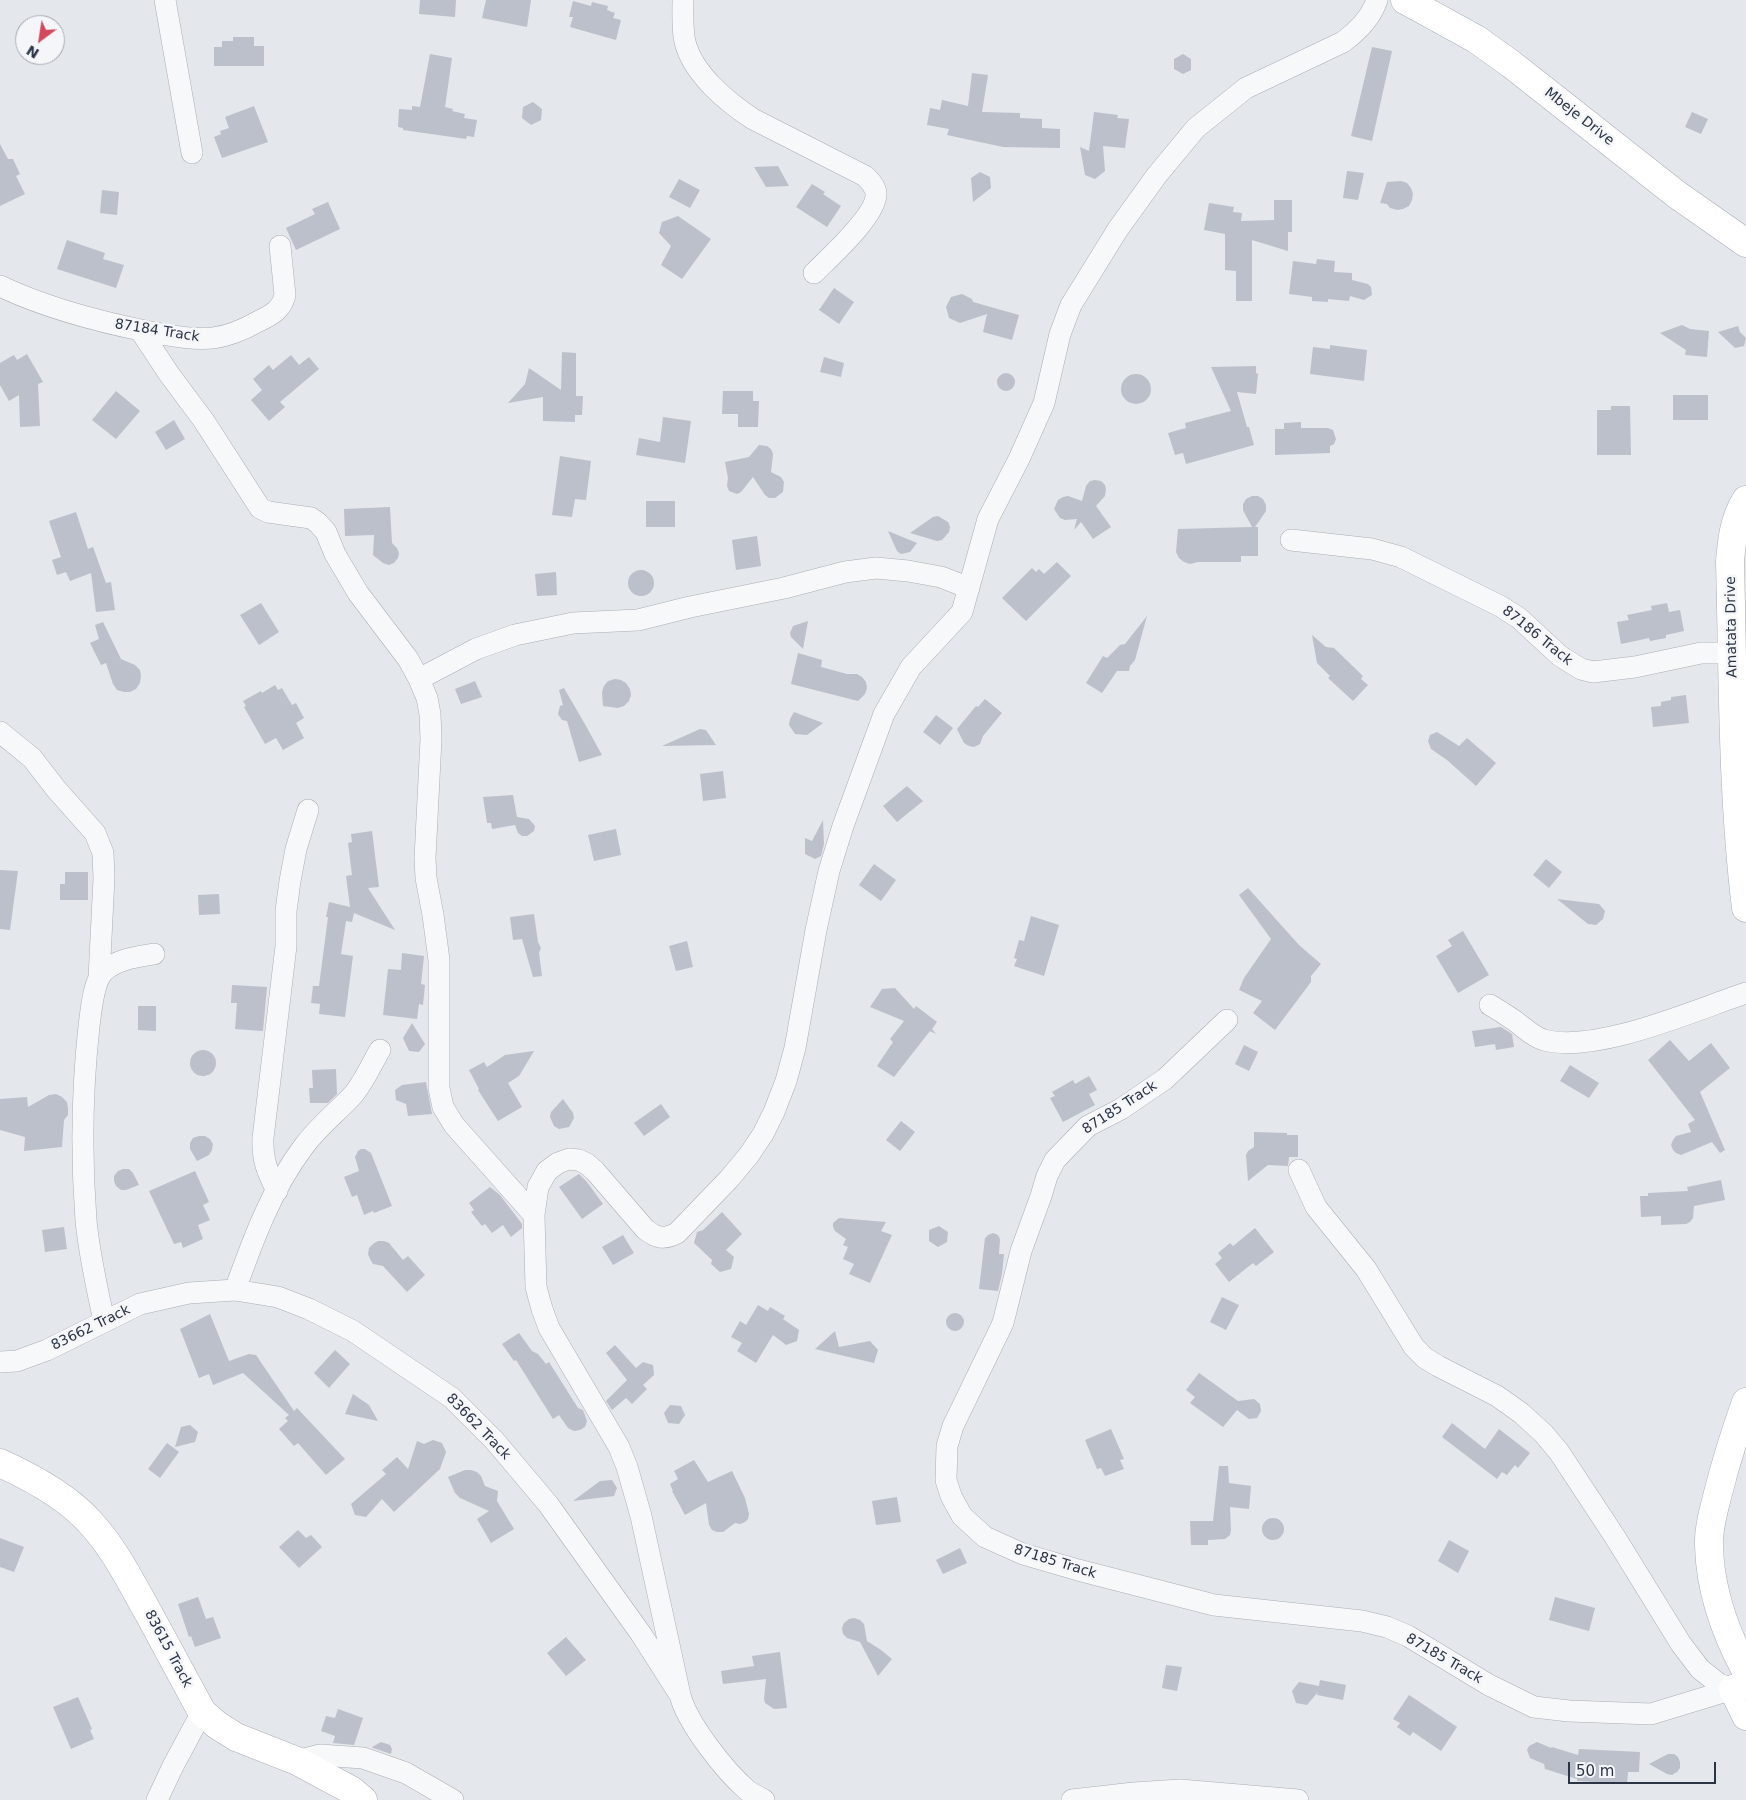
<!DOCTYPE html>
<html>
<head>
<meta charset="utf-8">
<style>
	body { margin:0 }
	#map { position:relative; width:1746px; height:1800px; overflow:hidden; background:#e4e7ec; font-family:"DejaVu Sans",sans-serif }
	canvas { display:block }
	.north { position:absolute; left:15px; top:15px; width:50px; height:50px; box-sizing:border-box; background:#f4f6f9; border:1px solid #a4a8b1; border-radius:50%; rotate:211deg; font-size:14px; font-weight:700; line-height:20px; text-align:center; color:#2b3445 }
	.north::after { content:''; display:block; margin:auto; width:18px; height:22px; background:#d1495b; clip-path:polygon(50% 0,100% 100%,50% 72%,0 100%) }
	.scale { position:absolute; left:1568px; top:1762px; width:148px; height:22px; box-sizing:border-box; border:2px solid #2b3445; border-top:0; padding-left:6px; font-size:15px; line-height:18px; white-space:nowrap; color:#2b3445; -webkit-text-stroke:4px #f4f6f9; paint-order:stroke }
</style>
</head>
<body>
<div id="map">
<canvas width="1746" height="1800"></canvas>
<div class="north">N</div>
<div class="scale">50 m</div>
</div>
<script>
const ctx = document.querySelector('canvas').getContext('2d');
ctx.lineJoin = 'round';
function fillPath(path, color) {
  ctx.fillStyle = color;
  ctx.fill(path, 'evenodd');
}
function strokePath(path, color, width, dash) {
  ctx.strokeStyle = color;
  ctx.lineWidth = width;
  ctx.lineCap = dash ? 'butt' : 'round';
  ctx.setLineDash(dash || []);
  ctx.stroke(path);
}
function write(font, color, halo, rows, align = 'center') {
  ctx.font = font + ' "DejaVu Sans",sans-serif';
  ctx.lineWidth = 5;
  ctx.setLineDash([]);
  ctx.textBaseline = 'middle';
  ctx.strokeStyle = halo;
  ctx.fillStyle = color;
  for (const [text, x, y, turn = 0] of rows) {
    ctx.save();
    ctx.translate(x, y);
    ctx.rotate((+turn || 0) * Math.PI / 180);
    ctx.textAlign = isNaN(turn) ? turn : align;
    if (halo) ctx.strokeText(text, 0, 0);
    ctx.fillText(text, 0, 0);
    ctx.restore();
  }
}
const building = new Path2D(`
	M420,0H456L455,17L419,14Z
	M486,0H531L527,27L482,18Z
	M573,1L591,6L592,2L608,6L607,10L615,13L613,18L621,20L616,40L570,27L573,17H569Z
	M233,37H254V46H264V66H214V47H222V41H233Z
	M1372,47L1392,51L1372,141L1351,136Z
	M430,54L452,58L445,107L453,109L452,111L465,114L464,118L477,120L474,137L467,136L466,139L403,130V128L398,127L399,109L412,110V106L420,107Z
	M1183,54L1191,59V70L1183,74L1174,69V59Z
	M972,73L988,75L982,112L1020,113V118L1042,119V128L1060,129V148L1003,147L947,135L949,129L927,125L930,108L940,110L942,100L968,106Z
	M533,102L542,109L541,120L531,125L522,118L523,107Z
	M254,106L268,142L222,158L214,137L221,134L220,131L229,128L225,117Z
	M1094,112L1118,115L1117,118L1129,119L1125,148L1103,146L1105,171L1095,179L1085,175L1080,147L1089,151Z
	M1692,112L1708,119L1701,134L1685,127Z
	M0,144L8,159H13L20,174L16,176L25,194L0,206Z
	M778,166L789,186L766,187L754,167Z
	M1347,171L1364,173L1358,200L1343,198Z
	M980,172L990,177L991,188L973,202L971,178Z
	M679,179L700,190L690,208L669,197Z
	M1401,181L1407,183L1411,188L1413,194L1412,200L1409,206L1403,209L1397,210L1390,208L1387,204L1380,203L1387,182Z
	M812,184L825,192L823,194L841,206L827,227L796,207Z
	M102,190L119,192L117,215L100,213Z
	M1274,200H1292V232H1288V251L1252,240V301H1236V271L1225,270V234L1204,230L1209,203L1234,207L1233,212L1242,213L1241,221L1274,220Z
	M328,202L340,229L296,250L286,228L315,214L312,209Z
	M678,216L711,239L682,279L661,265L671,246L659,233L662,222Z
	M67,240L105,253L103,259L124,265L116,288L57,269Z
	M1317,259L1335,261L1334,272L1352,273V280L1368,284L1371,287L1372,295L1364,300L1350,296L1349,301L1328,299V302L1312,301V297L1289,294L1293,261L1316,264Z
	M834,288L854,302L839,324L819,310Z
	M962,294L972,299L973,302L1019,315L1012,340L983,332L987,314L960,323L949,318L946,307L951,297Z
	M1682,325L1690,329L1709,331L1707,357L1685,355L1686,350L1660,333Z
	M1738,326L1740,332L1746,338L1744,346L1735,348L1718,332Z
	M1330,345L1367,350L1364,381L1310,374L1313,347L1330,349Z
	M562,352L576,353V396H583L582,415H575V422L543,421V397L508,403L525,384L529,368L561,390Z
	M27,354L43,382L38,384L40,426L20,427L19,395L9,401L0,385V363L14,355L17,360Z
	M291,355L299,365L309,357L319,369L280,402L285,407L269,421L251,400L262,390L253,379L269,365L273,370Z
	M824,357L844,363L841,377L820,372Z
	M1256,366V373L1258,374L1256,394L1237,392L1247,427H1249L1254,445L1186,464L1183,453L1175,455L1168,433L1186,428L1185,423L1231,411L1211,367Z
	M997 382a9 9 0 1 1 18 0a9 9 0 1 1-18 0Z
	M1121 389a15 15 0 1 1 30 0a15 15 0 1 1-30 0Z
	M116,391L140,411L116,439L92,420Z
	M723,391H753V401H759L758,427H738V414H722Z
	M1673,395H1708V420H1673Z
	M1611,406H1630L1631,455H1597V410H1611Z
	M663,417L691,421L685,463L636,455L639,438L660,442Z
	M174,420L185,439L166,450L155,432Z
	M1301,422V428H1328L1333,430L1336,439L1334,444L1330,446V453L1275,455V429H1284V423Z
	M759,445L767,446L771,449L773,454L771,472L781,477L784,482L783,492L775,498H769L765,495L753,477L741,492L737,494L729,491L727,486L728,478L725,462L749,457Z
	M560,456L591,461L586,500L575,499L572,517L552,515Z
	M1095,480L1101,481L1105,485L1106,490L1105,496L1096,506L1111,527L1093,539L1081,522L1074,530L1077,519L1065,520L1060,518L1054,509L1058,500L1063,497L1068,496L1082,501L1086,486L1090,481Z
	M1252,496H1258L1263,499L1266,505V511L1255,527H1258V556H1241V562H1198L1190,564L1184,562L1179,558L1176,552L1178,529L1252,527L1243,510V504L1246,499Z
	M646,501H675V527H646Z
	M390,507L392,543L397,548L399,553L398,558L394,563L389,565L383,563L373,555L374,535L345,536L344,509Z
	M76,512L88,549L93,547L106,583L111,582L115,610L96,612L91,573L70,581L66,572L57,575L52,560L61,557L49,521Z
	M938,516L948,522L950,527L949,532L942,540L937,541L910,533L933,517Z
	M888,531L917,543L910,552L901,554L897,551Z
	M757,536L761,566L736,570L732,540Z
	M1057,562L1071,576L1026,621L1002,598L1032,568L1036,572L1039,569L1044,574Z
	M628 583a13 13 0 1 1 26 0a13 13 0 1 1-26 0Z
	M556,572L557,595L537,596L535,574Z
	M261,603L279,632L259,645L240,615Z
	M1667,603L1669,612L1680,610L1684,631L1666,635V638L1650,641L1649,638L1621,644L1617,622L1629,620L1627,615L1652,610L1651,606Z
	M1147,616L1135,660L1130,666L1129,671H1117L1102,693L1086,683L1103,656L1107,658L1120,645L1125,644Z
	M808,621L803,649L791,637L790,633L793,626Z
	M103,622L121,659L135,665L140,670L141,676L140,683L136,689L130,692H124L117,690L113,684L106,663L101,665L90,643L99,639L95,625Z
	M1312,635L1326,647L1334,648L1363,676L1361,679L1368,685L1353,701L1328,678L1330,676L1317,663Z
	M798,653L822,660L821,667L847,674H857L862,677L866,682L867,688L865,694L858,701L791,684Z
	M615,679L621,680L626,683L630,689L631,695L629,701L624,706L618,708L603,706L602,692L604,686L608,681Z
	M475,681L482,697L461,704L455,689Z
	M275,685L278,690L282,688L292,705L296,703L304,718L296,723L304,738L283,750L276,738L265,744L244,707L246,706L243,701L261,691L262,693Z
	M564,688L586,726L602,755L579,762L567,721L562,720L558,714L560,706L563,705L559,690Z
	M1686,695L1689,723L1653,727L1651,707L1661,706V702L1671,700V697Z
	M985,699L1002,713L983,736L980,744L974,747L969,746L964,743L957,729L976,706L978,707Z
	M794,712L823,723L807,735L795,734L789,725L790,719Z
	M936,715L953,728L940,745L923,732Z
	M700,729L706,730L716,745L662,746Z
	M1437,732L1459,746L1467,738L1496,763L1476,786L1447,760L1431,749L1428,741L1430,735Z
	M723,771L726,798L703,801L700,774Z
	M907,786L923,801L897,822L883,806Z
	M513,795L517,817L529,819L535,826L534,831L527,836H522L518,833L515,825L492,829L491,823H487L483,797Z
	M823,820L824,844L821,856L815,859L805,854V838L812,841Z
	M616,829L621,855L594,861L588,835Z
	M372,831L379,887L368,888L395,930L354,913L352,922L346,921L341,954L353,956L345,1017L319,1014L320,1004L311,1003L313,986H319L328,917H326L329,902L350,907L346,876L352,875L348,843L352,842L351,834Z
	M1546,859L1562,872L1549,888L1533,875Z
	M874,864L896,880L881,901L859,885Z
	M0,870L18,871L10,930L0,929Z
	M65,872H88V900H60V884H65Z
	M1248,888L1299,945L1321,964L1311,976V982L1275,1030L1253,1013L1262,1001L1239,990L1244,978L1271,939L1239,895Z
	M219,894L220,914L199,915L198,895Z
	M1557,899L1599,904L1605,911L1603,919L1596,925L1588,924Z
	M534,914L538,942L541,948L539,953L542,976L533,977L522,939L513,940L510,917Z
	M1031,916L1059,925L1044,976L1014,966L1017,959L1014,958L1019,940L1024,941Z
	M1463,931L1489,975L1458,993L1436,956L1452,946L1448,940Z
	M687,941L693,967L676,971L669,946Z
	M402,953L424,956L421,984L425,985L423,1005L419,1004L417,1019L383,1015L388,969L401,970Z
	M232,985L267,987L263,1031L235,1029L237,1003H231Z
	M895,988L914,1009L916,1006L937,1022L932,1029L936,1034L930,1031L894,1077L877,1066L893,1042L890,1039L904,1021L870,1007L882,989Z
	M138,1006H156V1031L138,1030Z
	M412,1023L425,1044L419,1052L409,1051L403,1038Z
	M1501,1027L1512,1034L1514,1047L1496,1050L1495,1044L1475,1047L1472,1031Z
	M1670,1040L1689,1061L1711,1043L1730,1068L1700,1092L1725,1150L1720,1153L1712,1142L1681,1155L1676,1153L1673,1150L1671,1145L1673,1140L1676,1136L1691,1132L1688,1124L1695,1120L1648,1060Z
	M1244,1045L1258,1052L1249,1071L1235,1064Z
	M190 1063a13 13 0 1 1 26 0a13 13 0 1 1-26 0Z
	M534,1051L519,1076L508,1083L522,1107L498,1121L478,1090L479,1089L469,1070L484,1062L487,1067L505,1055Z
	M1570,1065L1599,1083L1589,1098L1560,1081Z
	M336,1069L337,1094L328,1103H310L309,1088H313L312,1070Z
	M1089,1076L1097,1090L1089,1094L1095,1105L1063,1122L1050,1098L1055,1096L1052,1092L1073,1080L1075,1084Z
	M426,1082L432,1114L408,1116L406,1104L396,1100L395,1090L402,1085Z
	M56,1094L62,1097L67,1102L68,1108V1115L64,1120L62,1147L24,1151L25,1137L0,1130V1099L27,1097L28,1107L49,1095Z
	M563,1099L573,1113L574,1118L569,1127L559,1129L554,1126L550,1117L551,1112Z
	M661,1104L670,1117L644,1136L634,1123Z
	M901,1121L915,1132L900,1151L886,1140Z
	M1254,1132L1287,1133V1135H1298V1157H1289L1288,1166L1268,1165L1248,1181L1246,1155L1248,1151L1254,1147Z
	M199,1136H205L210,1139L213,1144L212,1150L209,1155L197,1161L190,1149V1143L193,1138Z
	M361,1149H365L371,1153L392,1206L374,1213L373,1211L364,1215L357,1195L352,1197L344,1177L359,1171L355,1157L358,1151Z
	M123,1169H129L133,1173L139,1185L126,1190H121L116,1186L114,1181V1176L118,1171Z
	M195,1171L209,1202L203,1205L210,1220L198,1225L203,1239L183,1248L181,1242L174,1244L149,1191Z
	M579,1174L587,1182L603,1204L582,1219L559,1187Z
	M1721,1180L1725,1200L1694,1206L1693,1218L1690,1222L1686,1224L1661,1225V1216L1641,1217L1640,1196H1648V1193L1688,1191L1687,1187Z
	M490,1187L500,1195L522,1224V1228L511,1237L503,1225L492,1233L485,1224L482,1226L471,1212L474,1210L469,1203Z
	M722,1212L742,1234L726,1250L734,1257L731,1269L720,1272L711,1264L712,1260L694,1243L697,1232L703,1230Z
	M839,1218L886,1222L881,1231L892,1235L870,1283L849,1274L854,1264L843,1259L848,1247L843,1245L846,1239L835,1231L833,1227V1223Z
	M939,1226L948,1232L947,1242L938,1247L929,1241V1230Z
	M64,1227L67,1249L45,1252L42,1230Z
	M1255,1228L1274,1252L1256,1266L1253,1263L1229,1282L1215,1264L1222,1258L1218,1253L1230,1243L1233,1246Z
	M993,1233L998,1235L1000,1239L999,1254H1004L1002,1274L998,1291L979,1289L985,1238L988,1235Z
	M623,1235L634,1253L613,1265L602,1247Z
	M378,1241H384L389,1243L403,1260L408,1256L425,1275L407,1292L383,1266L373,1264L370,1259L368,1254L369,1248L373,1244Z
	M1222,1297L1239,1305L1226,1330L1210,1322Z
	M758,1305L768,1311L770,1307L785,1316L783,1319L799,1330L797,1341L786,1345L773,1335L756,1363L737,1351L742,1343L731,1337L740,1321L746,1325Z
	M946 1322a9 9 0 1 1 18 0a9 9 0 1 1-18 0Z
	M210,1314L229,1361L249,1354L256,1355L294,1411L297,1408L345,1459L326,1475L298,1443L294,1446L279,1429L288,1421L285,1418L289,1415L243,1373L213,1385L209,1374L199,1378L180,1329Z
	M835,1331L839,1347L870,1341L878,1350L874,1363L815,1349Z
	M519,1333L532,1351L538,1354L546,1364L549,1362L578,1408L583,1410L587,1421L585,1427L580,1430L574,1431L568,1428L559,1415L553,1419L516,1360L514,1361L502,1344Z
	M615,1345L636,1368L643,1362L653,1365L654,1375L643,1385L647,1389L632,1404L626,1398L612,1410L606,1401L627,1380L606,1353Z
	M335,1350L350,1364L329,1388L314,1373Z
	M1199,1373L1238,1401L1254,1399L1260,1404L1261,1411L1257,1418L1249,1419L1237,1410L1223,1427L1190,1403L1195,1397L1186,1390Z
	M353,1394L369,1405L378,1421L345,1414Z
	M670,1405L681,1406L685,1415L679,1424L668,1423L664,1413Z
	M1452,1423L1485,1449L1499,1429L1530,1453L1518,1468L1515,1465L1507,1475L1502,1472L1497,1479L1442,1437Z
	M190,1425L198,1432L195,1442L175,1447L181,1427Z
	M1111,1429L1124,1459L1120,1460L1124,1469L1105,1476L1101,1468L1097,1469L1085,1440Z
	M433,1440L442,1443L446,1452L440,1469L394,1512L382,1499L366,1517L355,1515L351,1504L386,1474L382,1470L397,1457L408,1469L417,1441L424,1444Z
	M167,1443L179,1452L160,1478L148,1469Z
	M694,1460L708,1482L732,1471L745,1498L749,1514L748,1519L745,1522L740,1524L735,1523L723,1532H717L712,1530L709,1525L706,1503L685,1515L672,1491H673L670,1484L678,1479L674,1471Z
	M1219,1466H1228L1229,1483L1251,1486L1249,1509L1230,1507L1231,1530L1230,1535L1225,1539L1208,1540V1545H1191L1190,1521H1213Z
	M465,1470H471L477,1472L481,1476L485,1486L498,1491L497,1501L514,1529L491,1543L477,1519L489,1511L460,1498L455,1493L448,1477Z
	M612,1480L617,1488L614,1496L573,1501L600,1481Z
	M897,1497L901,1522L876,1525L872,1501Z
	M1262 1529a11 11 0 1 1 22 0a11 11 0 1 1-22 0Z
	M298,1530L306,1538L311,1535L322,1547L299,1568L279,1547Z
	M0,1538L24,1547L14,1572L0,1567Z
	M1449,1540L1469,1551L1458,1573L1438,1561Z
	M960,1548L967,1563L943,1574L936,1560Z
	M198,1597L206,1619L213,1617L221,1638L195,1647L191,1636L189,1637L178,1604Z
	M1555,1597L1595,1608L1589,1631L1549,1620Z
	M854,1618L860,1620L864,1624L867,1641L881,1650L892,1659L878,1676L860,1642L847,1638L843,1634L842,1628L844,1623L849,1619Z
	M566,1637L586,1660L566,1676L547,1653Z
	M780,1652L787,1708L774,1709L765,1703L764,1699L766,1679L723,1684L721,1671L754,1666L752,1656Z
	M1166,1665L1182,1667L1177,1691L1162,1688Z
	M1320,1680L1346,1685L1343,1700L1317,1695L1318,1692L1307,1705L1296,1703L1292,1691L1299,1682L1319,1686Z
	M1409,1695L1457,1727L1441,1751L1413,1732L1410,1736L1397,1727L1400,1723L1393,1719Z
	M78,1697L92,1729L90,1730L94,1739L71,1749L53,1707Z
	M338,1709L363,1718L354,1745L333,1743L335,1736L321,1731L326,1716L335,1718Z
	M381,1742L390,1745L392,1749L391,1754L373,1748L372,1747Z
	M1537,1742L1551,1748L1552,1747L1578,1755L1579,1749L1640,1752L1639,1772H1628L1627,1784L1577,1781V1779L1545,1769L1544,1764L1530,1758L1527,1750L1529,1746Z
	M1668,1754H1674L1678,1757L1680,1762V1768L1677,1772L1672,1775L1667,1774L1649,1764Z`);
const street = new Path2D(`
	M165,0L192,153
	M683,0C683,14 682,29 685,42C693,74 727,102 753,119L865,176C870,181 875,186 876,193C878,214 830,257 814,273
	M0,286C46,308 96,321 145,331C168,335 190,340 213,338C229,336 245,329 259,321C272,315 282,309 285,295L280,246
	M140,330L169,374L204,421L260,508L268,512L311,518L318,523L326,532L335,554L358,593L408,659L419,679L427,698L430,714L431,739L425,858L426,878L433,915L439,960V1088L443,1107L454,1125L534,1215
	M1291,540L1372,549L1401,557L1500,606L1519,618L1560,656L1581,669L1593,672L1635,667L1701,653H1733
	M419,679L476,649L515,635L573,623L638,620L690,607L784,588L845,572L876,568L908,571L941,577L969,588
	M0,732L32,758L56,789L95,833L103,853L104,878L99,978
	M1490,1005C1497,1009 1505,1014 1512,1019C1523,1026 1531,1036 1544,1040C1596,1054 1695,1010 1746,993
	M1227,1020L1165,1079L1121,1109L1088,1126L1055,1160L1047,1176L1041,1196L1021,1251L1003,1323L953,1426L947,1446L946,1480L951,1496L962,1516L985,1537L1023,1554L1078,1570L1214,1605L1362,1621L1387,1627L1408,1636L1489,1685L1534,1707L1569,1711L1651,1714L1733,1689
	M1299,1170L1316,1207L1366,1269L1414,1347L1425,1358L1438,1366L1497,1396L1521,1413L1544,1434L1559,1452L1615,1537L1681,1644L1700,1669L1719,1684L1733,1689
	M277,1191C267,1171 262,1160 263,1138L286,946V911L290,881L296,849L308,810
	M235,1290C253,1240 272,1188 304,1146C318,1127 336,1113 352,1096C363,1084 371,1065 380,1050
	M104,1321C97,1288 89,1254 86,1220C81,1155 82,1090 89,1026C91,1012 93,981 104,971C118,959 136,957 154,954
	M0,1362L17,1361L47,1350L140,1304L189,1293L235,1290L278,1297L309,1309L353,1331L452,1398L494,1440L548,1504L641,1634L680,1695C687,1723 725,1771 747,1790C752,1794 759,1797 764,1800
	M680,1695L641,1516L627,1467L619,1447L549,1328L542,1309L536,1287L534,1215L538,1187L547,1171L558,1163L569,1159L579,1160L587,1164L595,1171L645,1229C656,1238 664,1240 677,1233L729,1179L749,1155L763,1134L774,1112L786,1081L795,1048L816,930L829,871L843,826L884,714L911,667L962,612L988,519L1019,459L1044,403L1060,334L1071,305L1118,229L1157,175L1196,128L1246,88L1343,42C1358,31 1371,18 1377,0
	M297,1761L320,1755L363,1758L406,1773L453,1800
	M157,1800L173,1766L202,1712
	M1072,1800L1134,1793L1180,1790L1298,1800`);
const secondary = new Path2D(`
	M1405,0L1476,39L1511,64L1676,194L1746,243
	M1746,500C1734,519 1732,539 1730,561C1733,677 1732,793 1746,908
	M1746,1402C1735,1433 1725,1465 1717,1497C1713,1513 1708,1531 1709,1546C1710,1589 1726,1634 1746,1671
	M0,1463C31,1477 66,1496 89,1521C115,1549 131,1582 149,1614C167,1647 184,1679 202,1712L217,1725L236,1737L297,1761L351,1790L363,1800
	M1746,1686L1733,1689L1746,1716`);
const streetNames = [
	["Mbeje Drive",1579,117,38],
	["87184 Track",157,331,9],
	["Amatata Drive",1732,627,-91],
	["87186 Track",1537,636,39],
	["87185 Track",1120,1108,-33],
	["83662 Track",91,1328,-26],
	["83662 Track",478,1427,46],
	["87185 Track",1055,1562,17],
	["83615 Track",168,1649,62],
	["87185 Track",1444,1659,30]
];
fillPath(building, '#bbc0ca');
strokePath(street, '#a9aeb7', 22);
strokePath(secondary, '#a9aeb7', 29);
strokePath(street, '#f7f8fa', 21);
strokePath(secondary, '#fff', 28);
write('14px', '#2b3445', '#f4f6f9', streetNames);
</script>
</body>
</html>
